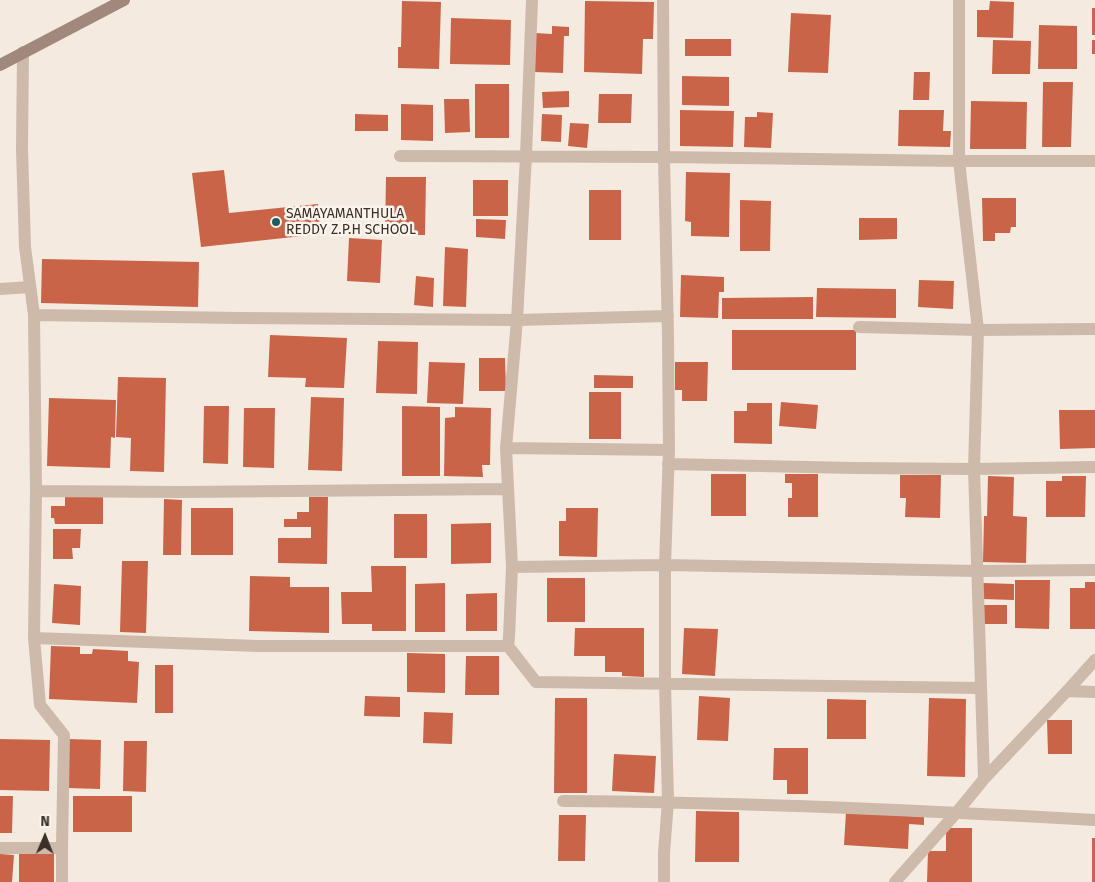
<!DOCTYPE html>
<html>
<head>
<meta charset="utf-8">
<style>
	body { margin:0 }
	#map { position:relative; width:1095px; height:882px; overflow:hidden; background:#f4eae0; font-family:"Fira Sans",sans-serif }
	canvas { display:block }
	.north { position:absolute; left:20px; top:812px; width:50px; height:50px; -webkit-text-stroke:4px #fbf4ed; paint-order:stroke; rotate:1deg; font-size:14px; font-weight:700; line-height:20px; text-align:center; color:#3b2f2a }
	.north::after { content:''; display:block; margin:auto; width:18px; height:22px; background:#3b2f2a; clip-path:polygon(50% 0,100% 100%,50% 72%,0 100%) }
</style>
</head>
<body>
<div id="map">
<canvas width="1095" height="882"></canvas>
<div class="north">N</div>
</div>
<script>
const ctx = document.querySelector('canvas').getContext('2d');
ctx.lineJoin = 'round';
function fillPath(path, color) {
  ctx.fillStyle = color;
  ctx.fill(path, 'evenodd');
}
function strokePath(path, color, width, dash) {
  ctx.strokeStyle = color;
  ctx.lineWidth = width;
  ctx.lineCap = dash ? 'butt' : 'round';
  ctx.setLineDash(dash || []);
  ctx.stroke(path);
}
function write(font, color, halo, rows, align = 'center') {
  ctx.font = font + ' "Fira Sans",sans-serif';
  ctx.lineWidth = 5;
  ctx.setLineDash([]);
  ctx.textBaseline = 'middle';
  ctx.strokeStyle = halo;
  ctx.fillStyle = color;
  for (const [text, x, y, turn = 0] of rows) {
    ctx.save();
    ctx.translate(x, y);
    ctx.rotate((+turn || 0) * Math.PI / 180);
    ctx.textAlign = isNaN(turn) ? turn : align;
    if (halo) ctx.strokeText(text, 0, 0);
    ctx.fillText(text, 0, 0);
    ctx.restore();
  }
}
const building = new Path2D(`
	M402,1L441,2L439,69L398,68V47H401Z
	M585,1L654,2L653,39H643L642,74L584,72Z
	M990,1L1014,2L1013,38L977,37V10H989Z
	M1092,8H1095V35H1092Z
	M791,13L831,15L828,73L788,72Z
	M451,18L511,20L510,65L450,64Z
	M1039,25L1077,26V69H1038Z
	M552,26L569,27V36H564L563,73L534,72L535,33L552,34Z
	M685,39H731V56H685Z
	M993,40L1031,41L1030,74H992Z
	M1092,40H1095V54H1092Z
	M914,72H930L929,100H913Z
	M682,76L729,77V106L682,105Z
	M1043,82H1073L1071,147H1042Z
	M475,84H509V138H475Z
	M569,91V107L543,108L542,92Z
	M599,94H632L631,123H598Z
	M444,99H469L470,132L445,133Z
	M971,101L1027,102L1026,149H970Z
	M401,104L433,105V141L401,140Z
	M680,110L734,111L733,147L680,146Z
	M899,110H944L943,131H951L950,147L898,146Z
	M757,112L773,113L771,148L744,147L745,117H757Z
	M355,114L388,115V131H355Z
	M542,114L562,115L561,142L541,141Z
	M570,123L589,124L587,148L568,146Z
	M224,170L229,213L318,204L321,234L201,247L192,173Z
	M686,172L730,173L729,237L691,236V222L685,221Z
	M386,177H426L425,235H385Z
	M473,180H508V216H473Z
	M589,190H621V240H589Z
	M982,198H1016V227H1011L1010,233H995V241H983Z
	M740,200L771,201L770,251H740Z
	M859,218H897V239L859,240Z
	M476,219L506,220L505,239L476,237Z
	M349,238L382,240L380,283L347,281Z
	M445,247L468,249L466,307L443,306Z
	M42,259L199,262L198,307L41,303Z
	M681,275L724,277V292H719L718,318L680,317Z
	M416,276L434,278L433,307L414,305Z
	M919,280L954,281L953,309L918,307Z
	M817,288L896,289V318L816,317Z
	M813,297V319H722V298Z
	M732,330H856V370H732Z
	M270,335L347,338L344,388L305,387L306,378L268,377Z
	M378,341L418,342L417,394L376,393Z
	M479,358H505L506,391H479Z
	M429,362L465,363L463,404L427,403Z
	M675,362H708L707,401H682V390H675Z
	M594,375L633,376V388H594Z
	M118,377L166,378L164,472L130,471L131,438L116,437Z
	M589,392H621V439H589Z
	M311,397L344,398L342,471L308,470Z
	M49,398L116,400L115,438L111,437L110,468L47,466Z
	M781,402L818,405L816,429L779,426Z
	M747,403H772V444L734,443V411H747Z
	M204,406H229L228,464L203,463Z
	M402,406L440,407V476H402Z
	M455,407L491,408L490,465H482L483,477L444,476L445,418L455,417Z
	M244,408H275L274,468L243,467Z
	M1059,410H1095V448L1060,449Z
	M711,474H746V516H711Z
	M785,474H818V517H788V498H792V483H785Z
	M900,475H941L940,518L905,517L906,498H900Z
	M988,476L1014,477L1013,516L1027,517L1026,563L983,562L984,516H987Z
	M1062,476H1086L1085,517H1046V481H1062Z
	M65,495H103V524H55L54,518H51V506H65Z
	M309,497H328L327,564L278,563V538H311V527H284V519H297V512H309Z
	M164,499L182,500L181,555H163Z
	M191,508H233V555H191Z
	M566,508H598L597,557L559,556V521H566Z
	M394,514H427V558H394Z
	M491,523V563L451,564V524Z
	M53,529H81L80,548H72L73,559H53Z
	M122,561H148L146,633L120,632Z
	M371,566H406V631H372V624H342L341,592H372Z
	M250,576L290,577V587H329V633L249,631Z
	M547,578H585V622H547Z
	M1015,580H1050L1049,629L1015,628Z
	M1085,582H1095V629H1070V588H1085Z
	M445,583V632H415V584Z
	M983,583L1014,584V600L982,599Z
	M54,584L81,586L80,625L52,623Z
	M497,593V631H466V594Z
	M984,605H1007V624H983Z
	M575,628H644V677L622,676V672H605V656H574Z
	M684,628L718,629L715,676L682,674Z
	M51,646L80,647V654H92L93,649L128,651V661L139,662L137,703L49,699Z
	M407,653L445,654V693L407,692Z
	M466,656H499V695H465Z
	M155,665H173V713H155Z
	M365,696L400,697V717L364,716Z
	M699,696L730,698L728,741L697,740Z
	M555,698H587V793H554Z
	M929,698L966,699L965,777L927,776Z
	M827,699L866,700V739H827Z
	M424,712L453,713L452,744L423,743Z
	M1047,720H1072V754H1048Z
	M0,739L50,740L49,791L0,790Z
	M68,739L101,740L100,789L67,788Z
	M124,741H147L146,792L123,791Z
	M774,748H808V794H787V780H773Z
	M614,754L656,756L654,793L612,791Z
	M0,796H13L12,833H0Z
	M73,796H132V832H73Z
	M696,811L739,812V862H695Z
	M846,812L924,817V825L909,824L908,849L844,845Z
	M559,815H586L585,861H558Z
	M946,828H972V882H927L928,851H946Z
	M1092,838H1095V882H1092Z
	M19,853L54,854V882H19Z
	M0,854L14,855L12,882H0Z`);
const street = new Path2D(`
	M532,0L526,156L517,320L668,316
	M663,0L664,157L668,337L669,450L665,565V684L668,801L664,853V882
	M959,0V161L978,330L974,469L984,779
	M400,156L664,157L959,161H1095
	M0,289L30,287
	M859,327L978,330L1095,329
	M506,448L669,450
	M668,464L853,468L974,469L1095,467
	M36,491L181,492L508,489
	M512,567L665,565L977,571L1095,570
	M34,638L258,646H508L509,637L512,567L506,448L517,320L240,318L34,315
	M508,646L536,682L980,688
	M1067,691L1095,692
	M563,801C741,802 918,810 1095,820
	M0,848H62L64,735L40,705L34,638L36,491L34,315L25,247L22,149L23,52
	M62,882V848
	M895,882L957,812L984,779L1067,691L1095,660`);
const secondary = new Path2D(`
	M0,65L124,0`);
const markers = [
	[276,222,5,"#1e5c5e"]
];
const poiNames = [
	["SAMAYAMANTHULA",286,214],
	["REDDY Z.P.H SCHOOL",286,230]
];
fillPath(building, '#ca6448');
strokePath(street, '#cdbaab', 12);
strokePath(secondary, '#a1887c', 12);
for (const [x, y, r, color] of markers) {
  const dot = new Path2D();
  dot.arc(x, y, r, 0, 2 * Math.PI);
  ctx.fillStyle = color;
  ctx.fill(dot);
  strokePath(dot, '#fbf4ed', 2);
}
write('14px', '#3b2f2a', '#fbf4ed', poiNames, 'left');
</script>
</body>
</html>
